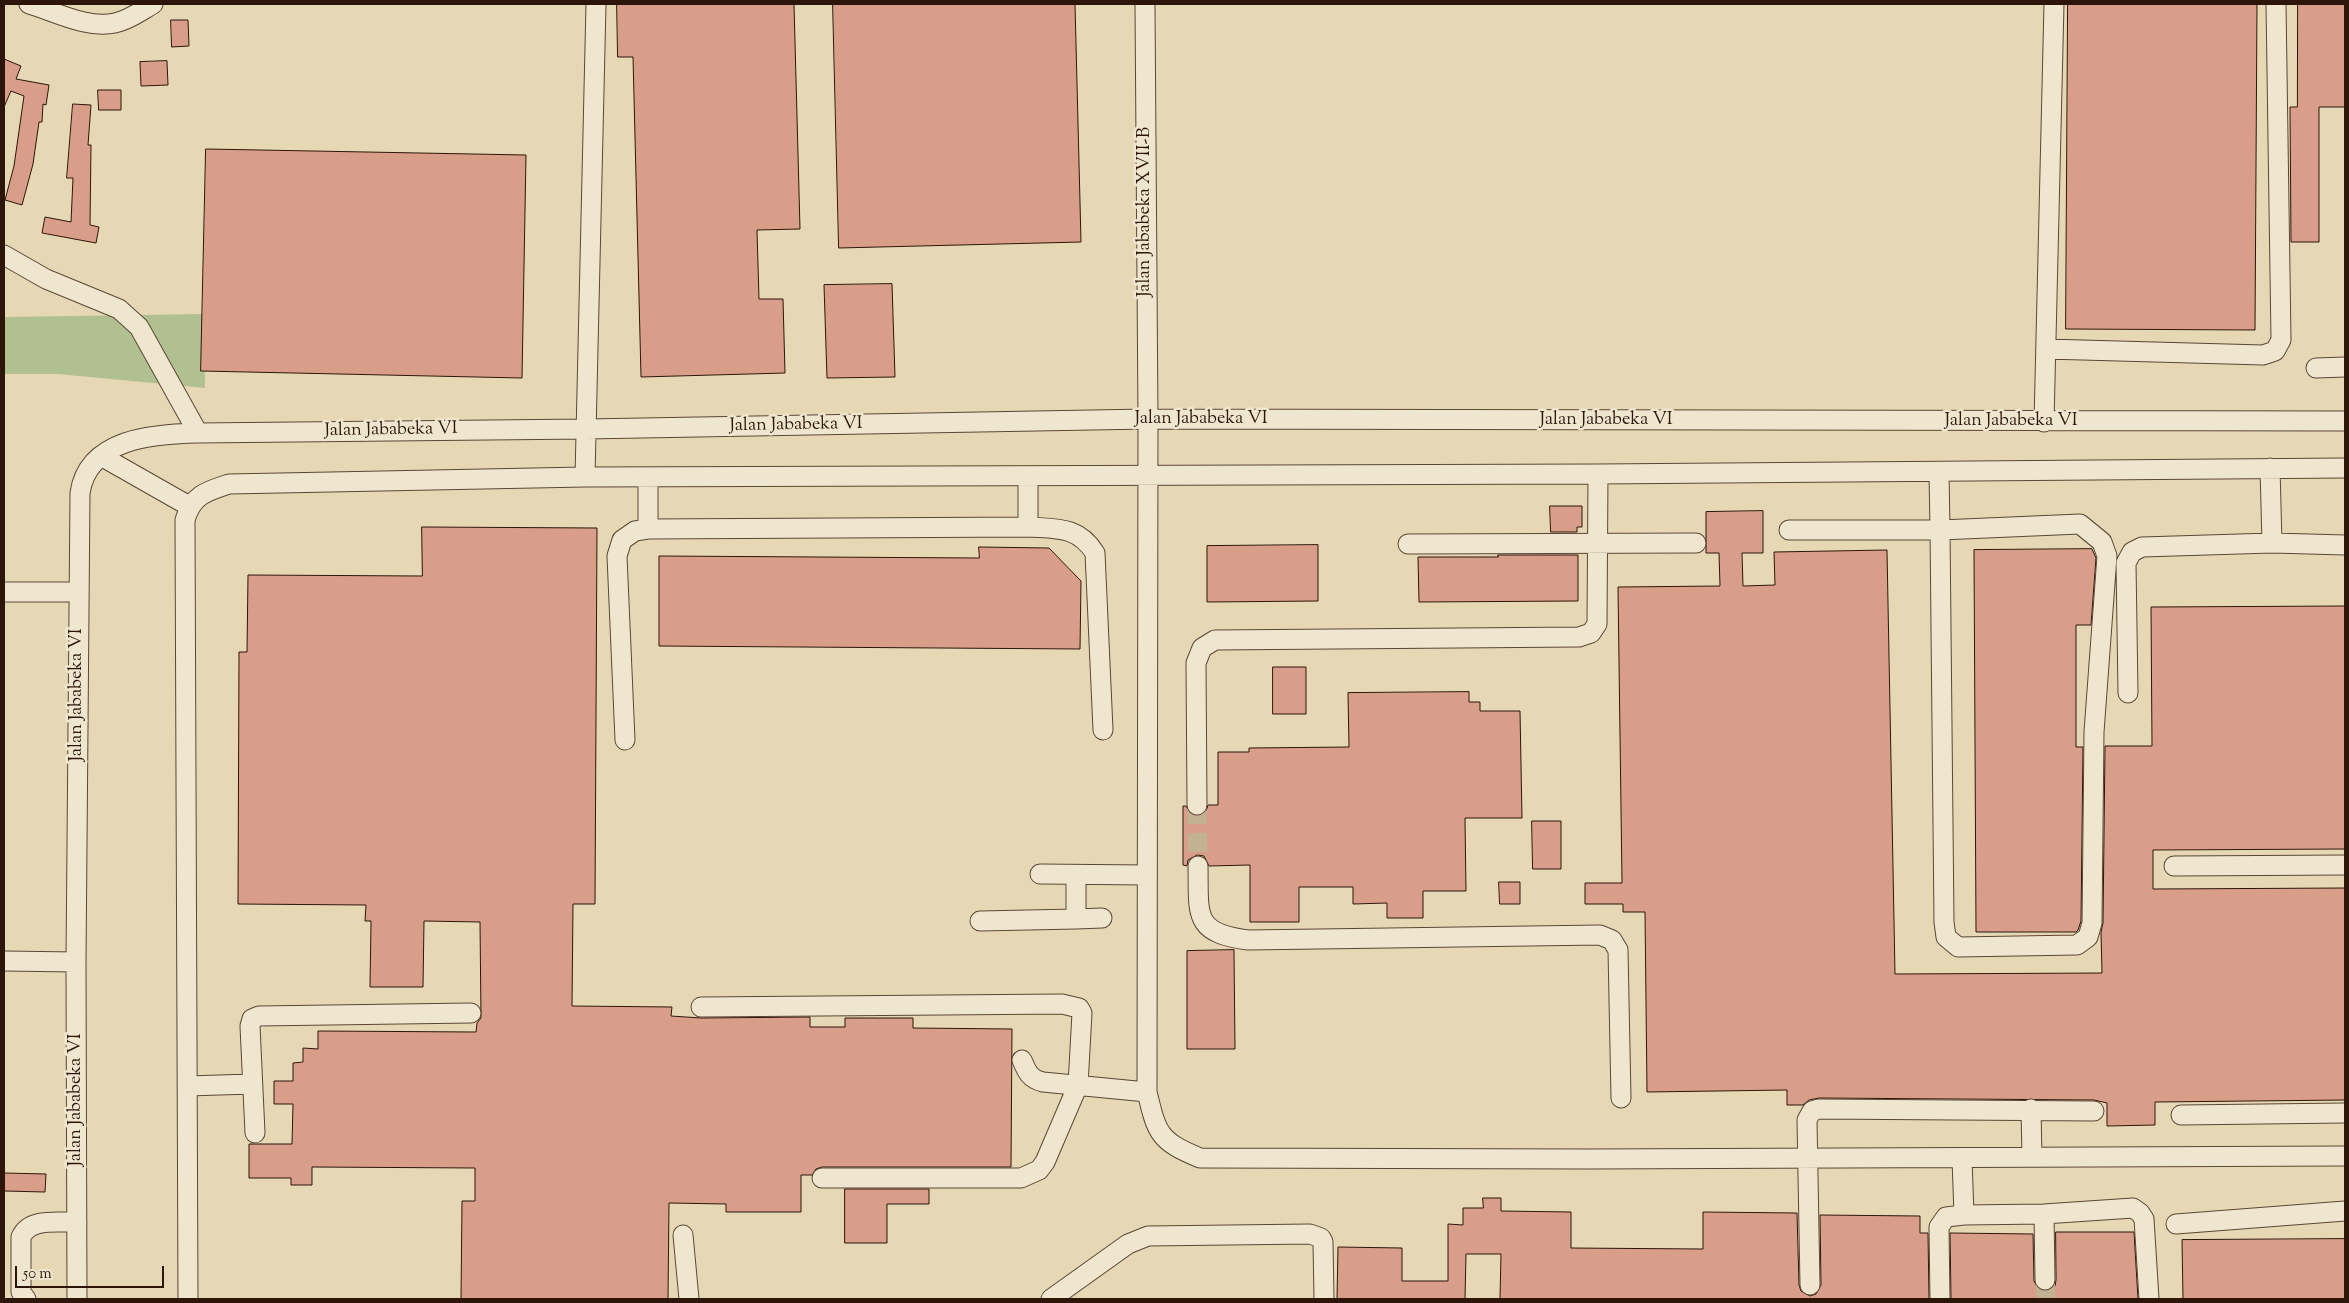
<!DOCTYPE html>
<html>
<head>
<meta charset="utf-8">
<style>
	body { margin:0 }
	#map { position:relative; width:2349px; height:1303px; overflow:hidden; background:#e7d8b5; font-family:"Sorts Mill Goudy",serif }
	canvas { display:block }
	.frame { position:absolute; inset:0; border:5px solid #2d150a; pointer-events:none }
	.scale { position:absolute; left:15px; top:1266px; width:149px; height:22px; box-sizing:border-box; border:2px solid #2d150a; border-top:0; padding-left:6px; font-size:15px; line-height:18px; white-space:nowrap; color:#2d150a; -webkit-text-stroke:4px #efe6cf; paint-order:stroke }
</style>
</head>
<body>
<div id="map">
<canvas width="2349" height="1303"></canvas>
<div class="frame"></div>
<div class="scale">50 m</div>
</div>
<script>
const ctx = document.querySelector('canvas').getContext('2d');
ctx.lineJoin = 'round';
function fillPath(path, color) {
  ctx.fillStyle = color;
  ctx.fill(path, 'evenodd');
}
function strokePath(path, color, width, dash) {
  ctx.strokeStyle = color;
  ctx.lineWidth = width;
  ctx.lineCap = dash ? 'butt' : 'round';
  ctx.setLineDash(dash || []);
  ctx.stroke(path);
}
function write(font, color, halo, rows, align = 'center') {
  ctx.font = font + ' "Sorts Mill Goudy",serif';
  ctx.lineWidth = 5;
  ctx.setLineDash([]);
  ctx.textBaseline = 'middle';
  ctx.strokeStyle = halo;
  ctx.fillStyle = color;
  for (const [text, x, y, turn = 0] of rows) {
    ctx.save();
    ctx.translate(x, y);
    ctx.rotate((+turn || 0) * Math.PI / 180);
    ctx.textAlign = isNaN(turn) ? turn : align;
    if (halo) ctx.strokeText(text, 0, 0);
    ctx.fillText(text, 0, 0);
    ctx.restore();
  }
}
const green = new Path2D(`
	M204,314L205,388L58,374H4V317Z`);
const building = new Path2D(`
	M617,4H794L800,229L757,230L759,299H783L785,373L641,377L633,57H618Z
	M833,4H1075L1081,242L839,248Z
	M2068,4H2257L2255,330L2066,329Z
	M2298,4H2345V107H2319V242H2291L2290,107H2297Z
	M171,20H188L189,46L172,47Z
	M4,59L21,66L16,79L49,85L46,105L43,104L42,122H39L33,164L22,205L5,200L14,166L24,96L11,91L4,107Z
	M167,61L168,85L141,86L140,62Z
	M98,90H121V110H99Z
	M73,104L91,105L88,145H91L90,225L99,227L96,243L42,233L45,217L71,222L73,178H67Z
	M206,149L526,155L522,378L201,371Z
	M892,284L895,377L827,378L824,285Z
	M1550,506H1582V527H1577V532H1551Z
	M1763,511V553H1742L1743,586L1775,585L1774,552L1887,550L1895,974L2102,973L2101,932L2103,923L2105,746H2152L2151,607L2345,606V849L2153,850V889L2345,888V1100L2155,1102V1125L2107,1126V1103L2094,1100L1819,1098L1809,1100L1803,1105H1787V1090L1647,1092L1645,912H1623V904H1585V883H1622L1618,587L1720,586L1719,553H1706V512Z
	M422,527L597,528L595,904H573L572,1006L672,1007L671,1016L701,1018L810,1017V1027H845V1018H913V1028L1012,1029L1011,1167H822L816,1169L812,1175H801V1212H726V1204L669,1203L668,1299H461L462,1201H475V1168L312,1167V1185H291V1178H249V1144H292L293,1104H274V1081H293V1063L303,1062V1048L318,1049V1031L476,1032L477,1023L481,1018L480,922L424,921L423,987H370L371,921H365L366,905L238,904L239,652H247L248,575L422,576Z
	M1318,545V601L1207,602V546Z
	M979,547L1049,548L1081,581L1080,649L659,646V556L979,558Z
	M2092,549L2096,558L2091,625H2076V747H2083L2081,921L2078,930L2076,932H1976L1974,550Z
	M1498,555H1578V601L1419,602L1418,557H1498Z
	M1273,667H1306V714H1273Z
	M1469,692V702H1480V711H1520L1522,818H1465L1466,891H1423V918H1387V903L1353,904V887H1299V922H1250V865L1209,866L1204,856L1197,855L1188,860L1187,866L1183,865V806H1186L1191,814L1198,816L1206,811L1208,805H1218V752H1249V748L1349,747L1348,693Z
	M1532,821H1561V869H1533Z
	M1499,882H1520V904H1500Z
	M1234,950L1235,1049H1187V951Z
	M4,1173L46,1174L45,1192L4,1191Z
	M845,1189H929V1204H887V1243H845Z
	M1483,1198H1501V1211L1571,1212V1248L1703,1249V1212L1797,1213L1799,1285L1801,1291L1810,1296L1816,1294L1821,1285L1820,1215L1920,1216V1233H1928L1929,1299H1500L1501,1254H1466L1465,1299H1337L1338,1247L1402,1248V1281H1448V1224L1463,1225V1208H1483Z
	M2056,1232H2134L2138,1299H1951L1950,1233L2033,1234L2034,1281L2039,1290L2046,1291L2055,1286L2056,1280Z
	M2345,1239V1299H2183L2182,1240Z`);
const minorTunnel = new Path2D(`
	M1197,805L1198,866
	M2045,1280L2046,1299`);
const minor = new Path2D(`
	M29,4C56,12 87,29 115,23C129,20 141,11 153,4
	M1145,4L1148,419L1147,1092C1157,1134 1159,1141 1200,1158L1589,1159L2345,1156
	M4,255L46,279L119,309L139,327L198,433
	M2046,349L2263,355L2275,351L2281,340L2276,4
	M2316,368L2345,367
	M2044,422L2054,4
	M101,456L189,506
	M2270,468L2272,543
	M1028,476V527
	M585,477L596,4
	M648,478V529
	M1789,530H1940L2080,524L2102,542L2107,556L2094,732L2092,923L2088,937L2077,945L1958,947L1946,937L1944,922L1940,530L1939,472
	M1408,544L1696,543
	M4,592H79
	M2128,693L2126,563L2132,552L2142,547L2272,543L2345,545
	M625,740L617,556L622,540L635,531L648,529L1028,527C1057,529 1078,526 1095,553L1103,730
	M1197,805L1196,663L1202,648L1215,640L1579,637L1591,633L1597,624L1598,474
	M1198,866C1199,914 1192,933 1248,940L1600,935L1612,940L1618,950L1621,1098
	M2174,866L2345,865
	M1040,874L1147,875
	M1076,919L1102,918
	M980,921L1076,919V875
	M4,961L76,962
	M701,1007L1062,1004L1079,1008L1082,1013L1078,1085L1045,1162L1039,1170L1021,1178H822
	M1022,1060C1027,1072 1030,1079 1043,1082L1147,1092
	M187,1086L252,1084
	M2031,1109L2032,1157
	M2181,1115L2345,1113
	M255,1133L250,1026L252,1019L259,1016L471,1013
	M2044,1214L2045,1280
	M1964,1215L2044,1214L2133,1208L2140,1213L2144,1219L2149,1299
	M2176,1224L2345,1211
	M683,1235L689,1299
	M1810,1285L1807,1120L1812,1111L1819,1109L2094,1111
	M26,1299L21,1292V1237C30,1217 58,1223 77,1222
	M77,1299L76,962L80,493C88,438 154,434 198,433L586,429L1148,419L2345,421
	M188,1299L185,520C192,495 207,491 229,484L585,477L1598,474L2345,468
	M1051,1299L1128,1244L1148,1236L1310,1234L1321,1238L1323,1242L1324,1299
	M1940,1299L1939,1227L1946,1217L1964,1215L1962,1159`);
const streetNames = [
	["Jalan Jababeka XVII-B",1146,212,-90],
	["Jalan Jababeka VI",1201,420],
	["Jalan Jababeka VI",1606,421],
	["Jalan Jababeka VI",2011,422],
	["Jalan Jababeka VI",796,426,-1],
	["Jalan Jababeka VI",391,431,-1],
	["Jalan Jababeka VI",78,695,-90],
	["Jalan Jababeka VI",77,1100,-90]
];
fillPath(green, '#b1c091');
fillPath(building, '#d89e89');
strokePath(building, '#2d150a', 1);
strokePath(minorTunnel, '#c2b193', 19, [19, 9]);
strokePath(minor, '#5c4635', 21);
strokePath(minor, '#efe6cf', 19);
write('18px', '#2d150a', '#efe6cf', streetNames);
</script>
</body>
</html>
